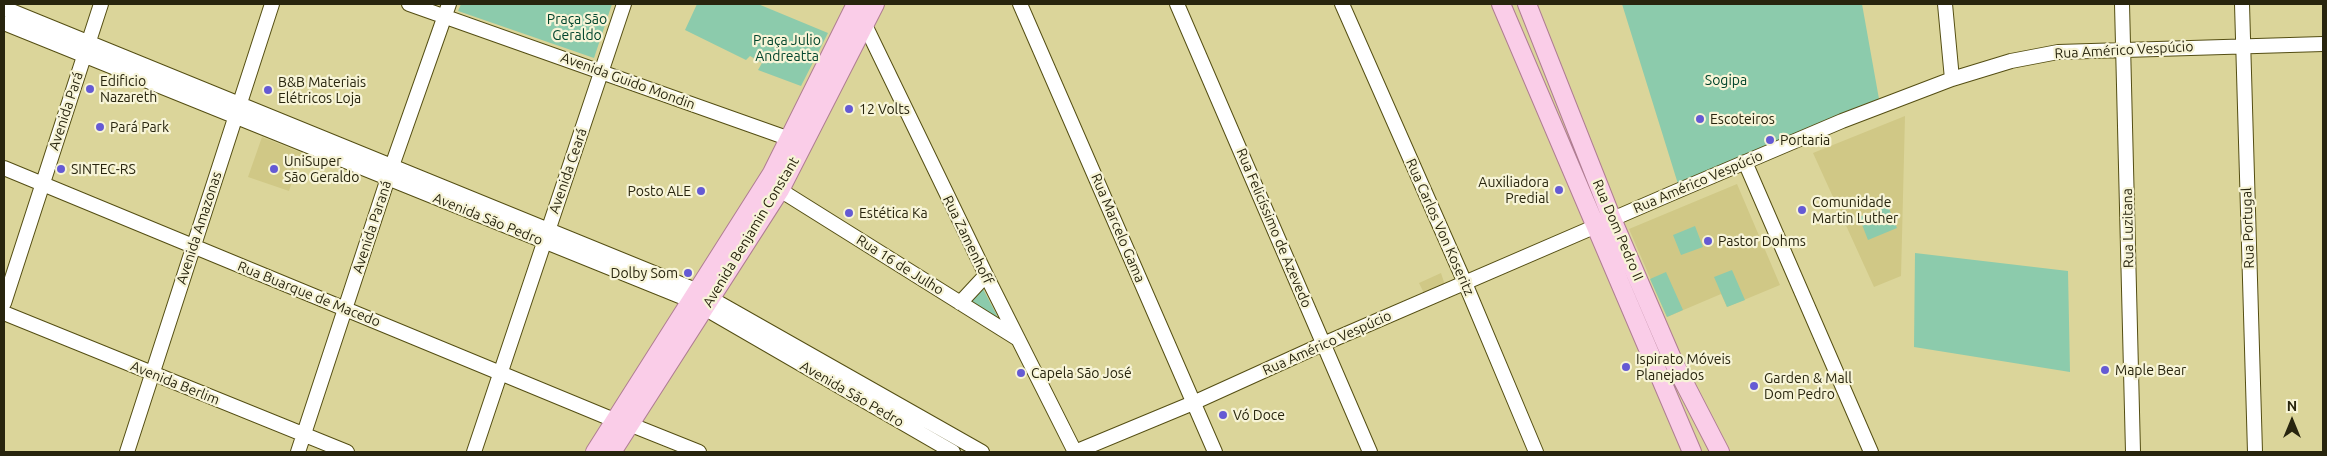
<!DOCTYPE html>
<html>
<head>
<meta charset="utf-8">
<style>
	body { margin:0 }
	#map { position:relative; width:2327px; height:456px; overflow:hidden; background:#dbd59a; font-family:Ubuntu,sans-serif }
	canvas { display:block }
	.frame { position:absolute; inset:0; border:5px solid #28250e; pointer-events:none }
	.north { position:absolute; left:2267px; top:396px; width:50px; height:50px; -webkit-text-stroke:4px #f7f4d7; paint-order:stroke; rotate:0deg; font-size:14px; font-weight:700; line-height:20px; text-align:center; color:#28250e }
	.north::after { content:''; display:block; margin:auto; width:18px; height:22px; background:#28250e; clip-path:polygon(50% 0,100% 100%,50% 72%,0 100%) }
</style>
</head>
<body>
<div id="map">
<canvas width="2327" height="456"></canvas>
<div class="frame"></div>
<div class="north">N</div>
</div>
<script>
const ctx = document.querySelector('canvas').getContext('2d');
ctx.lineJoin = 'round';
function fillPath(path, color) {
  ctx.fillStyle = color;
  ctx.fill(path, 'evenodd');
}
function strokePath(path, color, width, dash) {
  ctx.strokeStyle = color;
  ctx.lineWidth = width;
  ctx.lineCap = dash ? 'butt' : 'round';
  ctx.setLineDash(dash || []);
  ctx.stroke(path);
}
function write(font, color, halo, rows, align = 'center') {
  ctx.font = font + ' Ubuntu,sans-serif';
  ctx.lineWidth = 4.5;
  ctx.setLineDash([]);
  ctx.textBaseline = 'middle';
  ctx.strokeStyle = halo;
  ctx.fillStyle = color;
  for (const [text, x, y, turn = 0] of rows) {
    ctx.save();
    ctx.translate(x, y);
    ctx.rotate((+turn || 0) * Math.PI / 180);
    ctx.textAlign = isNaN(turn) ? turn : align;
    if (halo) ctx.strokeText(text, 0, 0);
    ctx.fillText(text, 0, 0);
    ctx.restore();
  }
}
const built = new Path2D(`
	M1905,116L1901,276L1874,287L1813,153Z
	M262,137L302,153L289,191L248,177Z
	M1737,184L1780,285L1727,307L1721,294L1667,317L1629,229Z
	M1441,273L1445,285L1424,293L1419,283Z`);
const green = new Path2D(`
	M461,4H612L594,58L458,11Z
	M697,4H758L828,33L801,86L758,70L762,63L750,56L746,60L685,30Z
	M1622,4H1862L1879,99L1678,184Z
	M1888,206L1897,228L1868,240L1859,217Z
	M1695,226L1703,247L1681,255L1673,235Z
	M1915,253L2068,271L2070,372L1914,347Z
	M1732,270L1745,300L1727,307L1714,277Z
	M1666,272L1683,310L1667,317L1650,279Z
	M982,287L1002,325L966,303Z`);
const minor = new Path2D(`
	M409,4L790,139
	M1020,4L1215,452
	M1177,4L1370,452
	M1342,4L1465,283L1536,452
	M1945,4L1952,79
	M2122,4L2133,452
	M2242,4L2255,452
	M4,8L698,291
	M4,23L692,301L953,452
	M865,25L986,275L1075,452
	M1745,162L1871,452
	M4,168L614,420
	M780,190L1018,339
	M712,299L982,452
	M4,303L101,4
	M960,303L986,275
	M4,313L347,452
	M629,424L699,452
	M127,452L272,4
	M298,452L392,166L449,4
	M474,452L624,4
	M1075,452L1193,403L1323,344L1675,192L1842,121L1952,79L2011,61L2058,52L2323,44`);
const major = new Path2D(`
	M1501,4L1692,452
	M1527,4L1612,219L1674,363L1720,452
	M595,452L772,173L856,4
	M612,452L780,190L875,4`);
const markers = [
	[90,89,5,"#655ad4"],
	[268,90,5,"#655ad4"],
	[849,109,5,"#655ad4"],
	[1700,119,5,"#655ad4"],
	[100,127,5,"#655ad4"],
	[1770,140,5,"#655ad4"],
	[61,169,5,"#655ad4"],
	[274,169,5,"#655ad4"],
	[1559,190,5,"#655ad4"],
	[701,191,5,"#655ad4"],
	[1802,210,5,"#655ad4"],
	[849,213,5,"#655ad4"],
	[1708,241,5,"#655ad4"],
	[688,273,5,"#655ad4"],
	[1626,367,5,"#655ad4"],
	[2105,370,5,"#655ad4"],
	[1021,373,5,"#655ad4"],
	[1754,386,5,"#655ad4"],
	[1223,415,5,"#655ad4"]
];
const parkNames = [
	["Praça São",577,19],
	["Geraldo",577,35],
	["Praça Julio",787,40],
	["Andreatta",787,56],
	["Sogipa",1726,80]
];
const streetNames = [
	["Rua Américo Vespúcio",2124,50,-3],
	["Avenida Guido Mondin",628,81,20],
	["Avenida Pará",66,111,-72],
	["Avenida Ceará",568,171,-71],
	["Rua Américo Vespúcio",1698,182,-23],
	["Avenida São Pedro",488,219,22],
	["Avenida Paraná",372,227,-72],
	["Rua Carlos Von Koseritz",1440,227,66],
	["Avenida Amazonas",199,228,-72],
	["Rua Marcelo Gama",1118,228,67],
	["Rua Felicíssimo de Azevedo",1274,228,67],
	["Rua Luzitana",2128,228,-91],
	["Rua Portugal",2248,228,-92],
	["Rua Dom Pedro II",1618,230,67],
	["Avenida Benjamin Constant",751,232,-59],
	["Rua Zamenhoff",968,240,64],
	["Rua 16 de Julho",900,265,32],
	["Rua Buarque de Macedo",309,294,22],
	["Rua Américo Vespúcio",1327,343,-24],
	["Avenida Berlim",175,383,22],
	["Avenida São Pedro",852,394,30]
];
const poiNames = [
	["Edificio",100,81],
	["Nazareth",100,97],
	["B&B Materiais",278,82],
	["Elétricos Loja",278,98],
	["12 Volts",859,109],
	["Escoteiros",1710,119],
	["Pará Park",110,127],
	["Portaria",1780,140],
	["UniSuper",284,161],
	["São Geraldo",284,177],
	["SINTEC-RS",71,169],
	["Auxiliadora",1549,182,"right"],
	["Predial",1549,198,"right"],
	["Posto ALE",691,191,"right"],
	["Comunidade",1812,202],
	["Martin Luther",1812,218],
	["Estética Ka",859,213],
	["Pastor Dohms",1718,241],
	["Dolby Som",678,273,"right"],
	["Ispirato Móveis",1636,359],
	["Planejados",1636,375],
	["Maple Bear",2115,370],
	["Capela São José",1031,373],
	["Garden & Mall",1764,378],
	["Dom Pedro",1764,394],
	["Vó Doce",1233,415]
];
fillPath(built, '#d0c886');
fillPath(green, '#8ccbac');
strokePath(minor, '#544e13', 16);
strokePath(major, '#af7d92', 20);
strokePath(minor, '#fff', 14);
strokePath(major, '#facde8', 18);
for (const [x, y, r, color] of markers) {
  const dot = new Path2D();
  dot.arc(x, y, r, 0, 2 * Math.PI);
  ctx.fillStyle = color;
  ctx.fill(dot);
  strokePath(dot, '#f7f4d7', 2);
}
write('14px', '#00442c', '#f7f4d7', parkNames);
write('14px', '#28250e', '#f7f4d7', streetNames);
write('14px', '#28250e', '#f7f4d7', poiNames, 'left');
</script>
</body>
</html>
